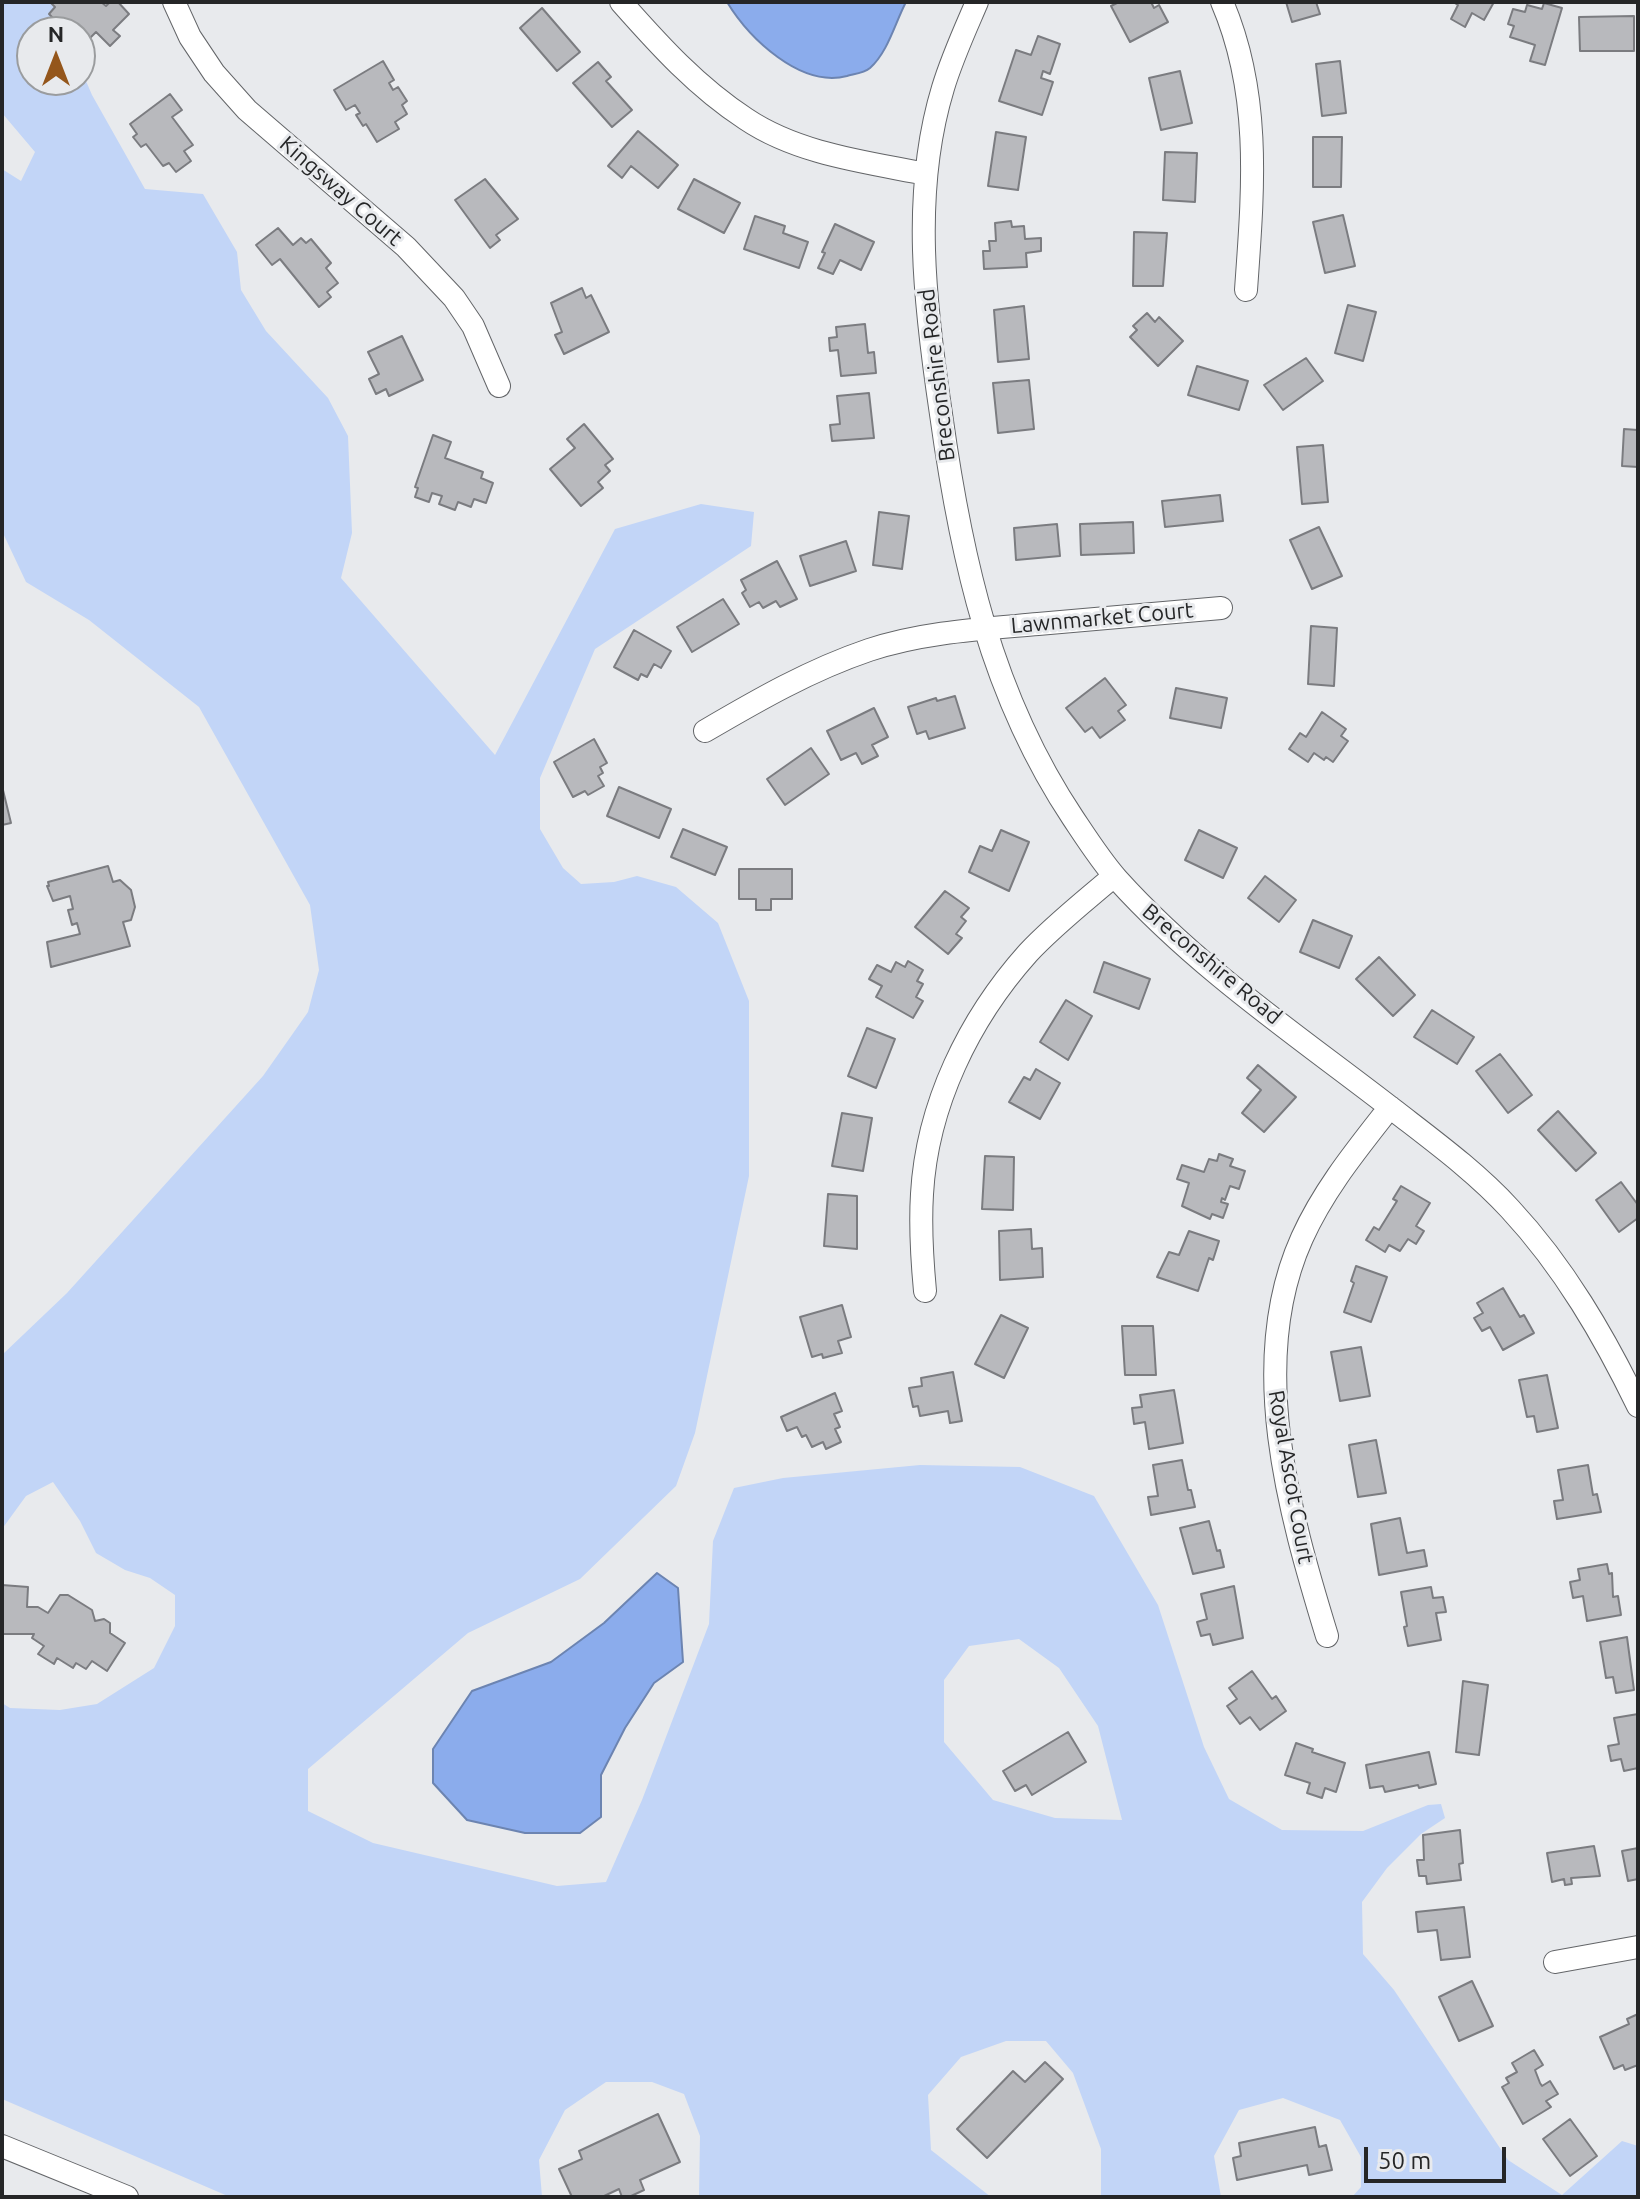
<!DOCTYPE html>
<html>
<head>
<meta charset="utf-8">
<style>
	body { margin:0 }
	#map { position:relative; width:1640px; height:2199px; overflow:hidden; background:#e8eaed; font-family:Ubuntu,sans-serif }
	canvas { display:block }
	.frame { position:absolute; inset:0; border:4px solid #252627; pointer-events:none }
	.north { position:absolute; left:16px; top:16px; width:80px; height:80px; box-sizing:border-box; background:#e8eaed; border:2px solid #9a9c9e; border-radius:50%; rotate:0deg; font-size:22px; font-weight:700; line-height:32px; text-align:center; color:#252627 }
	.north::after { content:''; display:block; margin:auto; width:28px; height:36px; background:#94561b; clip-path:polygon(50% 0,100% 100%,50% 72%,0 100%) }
	.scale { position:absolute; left:1364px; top:2147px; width:142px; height:36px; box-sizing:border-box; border:4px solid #252627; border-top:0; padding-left:10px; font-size:24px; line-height:28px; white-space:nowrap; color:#252627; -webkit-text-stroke:6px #e8eaed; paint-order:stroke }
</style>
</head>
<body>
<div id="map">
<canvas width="1640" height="2199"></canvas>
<div class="frame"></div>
<div class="north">N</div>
<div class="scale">50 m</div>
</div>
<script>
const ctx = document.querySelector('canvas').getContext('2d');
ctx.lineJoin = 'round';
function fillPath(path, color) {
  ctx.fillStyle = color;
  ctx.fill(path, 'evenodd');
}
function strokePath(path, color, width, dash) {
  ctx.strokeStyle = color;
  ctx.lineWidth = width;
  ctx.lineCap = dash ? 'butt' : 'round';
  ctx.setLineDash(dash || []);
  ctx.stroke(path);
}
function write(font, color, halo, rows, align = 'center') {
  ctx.font = font + ' Ubuntu,sans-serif';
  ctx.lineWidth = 6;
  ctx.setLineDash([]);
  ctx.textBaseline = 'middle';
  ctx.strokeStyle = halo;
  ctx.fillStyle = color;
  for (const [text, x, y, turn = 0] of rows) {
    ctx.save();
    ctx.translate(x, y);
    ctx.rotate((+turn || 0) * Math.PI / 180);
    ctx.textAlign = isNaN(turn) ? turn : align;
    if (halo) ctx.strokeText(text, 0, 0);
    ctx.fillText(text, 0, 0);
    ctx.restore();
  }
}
const green = new Path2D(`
	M2,2H51L65,32H32V80H80V67L92,95L145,189L203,194L237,252L241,290L266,331L328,398L348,436L352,533L341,578L495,755L615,529L701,504L754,512L751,546L595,649L540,778V829L563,868L581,884L614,882L637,876L676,887L718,923L749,1001V1176L695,1433L676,1486L580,1579L468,1633L308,1769V1811L373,1843L557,1886L606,1882L642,1800L709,1624L713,1541L734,1488L783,1478L920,1465L1020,1467L1094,1496L1158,1605L1204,1747L1229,1799L1282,1830L1363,1831L1428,1805L1441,1804L1445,1818L1421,1834L1387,1868L1362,1902L1363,1954L1394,1990L1508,2160L1562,2195L1622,2141L1638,2146V2197H1352L1361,2187V2157L1340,2120L1283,2098L1239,2110L1214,2156L1221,2197H1101V2149L1073,2073L1046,2041H1006L961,2057L928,2095L931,2150L991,2197H699L700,2136L684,2094L652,2082H606L565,2110L539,2160L542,2197H230L2,2099V1703L10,1708L60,1710L97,1704L154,1668L175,1626V1595L150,1578L125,1570L96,1553L80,1521L53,1482L26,1496L2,1529V1355L67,1293L263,1076L308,1012L319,970L310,905L199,707L89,620L26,582L2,531V169L21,181L35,152L2,113ZM1019,1639L1059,1668L1098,1726L1122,1820L1055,1818L993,1800L944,1742V1680L969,1646Z`);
const water = new Path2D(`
	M727,2H906C895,23 888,52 870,68C864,73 854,74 847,76C800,88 749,38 727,2Z
	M657,1573L678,1588L683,1662L654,1683L625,1728L601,1775V1817L580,1833H525L467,1820L433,1783V1749L472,1691L551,1662L604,1623Z`);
const building = new Path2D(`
	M50,2H101L106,6L110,2H118L129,14L113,30L120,36L110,46L96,32L82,46L80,32H67L49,14L55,7Z
	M1119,2H1151L1154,8L1159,5L1168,22L1130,42L1111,6Z
	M1286,2H1316L1320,14L1292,22Z
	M1453,2H1494L1484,20L1472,13L1465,27L1451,19L1458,5Z
	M1544,3L1562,8L1545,65L1530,61L1535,45L1510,37L1514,26L1508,24L1513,9L1525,12L1527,5L1542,9Z
	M542,8L580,52L557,71L520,28Z
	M1634,16V51H1580L1579,17Z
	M1038,36L1060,44L1050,74L1043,71L1041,78L1053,82L1042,115L999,101L1016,50L1031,55Z
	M383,61L394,80L389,83L393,90L398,87L407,101L402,105L407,114L395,122L399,129L377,142L366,124L363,126L356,115L360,113L355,105L346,110L334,90Z
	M1340,61L1346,113L1322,116L1316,64Z
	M598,62L611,77L606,81L632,110L612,127L573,83Z
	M1180,71L1192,123L1161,130L1149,78Z
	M170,94L182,110L172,117L193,145L184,151L191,161L176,172L169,163L163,166L146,144L141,147L133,137L137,134L130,124Z
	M638,131L678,165L658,188L631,166L622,178L608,166Z
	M996,132L1026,137L1018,190L988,186Z
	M1313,137H1342L1341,187H1313Z
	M1165,152L1197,153L1195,202L1163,200Z
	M485,179L518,219L496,235L500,240L490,248L455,200Z
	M694,179L740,203L724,233L678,209Z
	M1343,215L1355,266L1325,273L1313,222Z
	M755,216L785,226L783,233L808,242L799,268L744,249Z
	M1011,221L1012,227L1024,226L1025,239L1041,238V251L1026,253L1027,267L984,269L983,251H990L989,241H996L995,223Z
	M835,224L874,242L861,270L840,260L833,274L818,268L825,253L822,252Z
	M278,228L293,245L301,238L306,243L311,239L331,263L326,268L338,283L327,292L331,297L319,307L280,259L272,265L256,245Z
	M1134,232L1167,233L1163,286H1133Z
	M582,288L586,298L591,295L609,332L564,354L555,335L562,332L551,303Z
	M1348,305L1376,312L1363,361L1335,353Z
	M1024,306L1029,359L998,362L994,310Z
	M1147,313L1155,322L1159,317L1183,341L1158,366L1130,337L1137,330L1133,326Z
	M865,324L868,353L874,352L876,373L841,376L838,350L830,351L829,338L837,337L836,327Z
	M402,336L423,380L389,396L386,389L376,394L369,379L379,374L368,352Z
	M1306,358L1323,381L1283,410L1264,385Z
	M1197,366L1248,381L1239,410L1188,395Z
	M1029,380L1034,429L998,433L993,383Z
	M869,393L874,438L832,441L830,425L840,424L837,396Z
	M584,424L613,459L605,465L610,471L598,482L603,488L581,506L550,469L575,448L567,439Z
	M1624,429L1638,430V467L1622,466Z
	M433,435L451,442L445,458L483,472L481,478L493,483L486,503L474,499L471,507L458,502L455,510L439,504L442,496L432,493L429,502L415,497L418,488L415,487Z
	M1323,445L1328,502L1302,504L1297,447Z
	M1220,495L1223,521L1165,527L1162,501Z
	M879,512L909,516L902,569L873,565Z
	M1133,522L1134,553L1081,555L1080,524Z
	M1057,524L1060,556L1016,560L1014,528Z
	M1319,527L1342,576L1312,589L1290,540Z
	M846,541L856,571L810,586L800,556Z
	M777,561L797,599L780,607L776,601L763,608L759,602L750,607L742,593L746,590L741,580Z
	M723,599L739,624L692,652L677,627Z
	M1311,626L1337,628L1334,686L1308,684Z
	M634,630L671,651L661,668L654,664L647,677L641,674L638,680L614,667Z
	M1105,678L1126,705L1118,711L1125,720L1100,738L1092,727L1085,732L1066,708Z
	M1176,688L1227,698L1221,728L1170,718Z
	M955,696L965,728L929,739L926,731L917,734L908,707L936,698L937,701Z
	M874,708L888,737L872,745L878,756L862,764L856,753L841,760L827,731Z
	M1322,712L1346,729L1341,736L1348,741L1333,762L1326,757L1324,760L1314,753L1308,762L1289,749L1300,733L1306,737Z
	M594,739L607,763L600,767L603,773L598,776L604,786L588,795L585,791L573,797L554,762Z
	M811,748L829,774L785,805L767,779Z
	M2,786L11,823L2,825Z
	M619,787L671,809L659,838L607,816Z
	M683,829L727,847L715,875L671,857Z
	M1001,830L1029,842L1009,891L969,872L980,846L992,851Z
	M1199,830L1237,848L1223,878L1185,860Z
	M108,866L113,882L120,880L131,890L135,907L131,920L123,922L130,946L51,967L47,942L80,934L77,923L72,925L68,910L73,909L70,896L53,901L47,886H49L48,882Z
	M739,869H792V899H771V910H756V899H739Z
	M1265,876L1296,900L1279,922L1248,898Z
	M945,891L969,908L961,917L966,921L956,934L962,938L948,954L915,927Z
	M1313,920L1352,936L1339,968L1300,952Z
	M1379,957L1415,995L1393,1016L1356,979Z
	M908,961L923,970L917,981L923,984L916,997L923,1001L913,1018L876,997L882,986L869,979L877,965L891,972L896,962L905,967Z
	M1104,962L1150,979L1139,1009L1094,992Z
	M1066,1000L1092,1016L1068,1060L1040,1042Z
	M1432,1010L1474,1037L1457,1064L1414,1037Z
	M867,1028L895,1039L876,1088L848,1076Z
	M1500,1054L1532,1095L1508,1113L1476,1071Z
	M1258,1065L1296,1097L1264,1132L1242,1113L1261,1090L1247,1078Z
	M1036,1069L1060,1083L1040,1119L1009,1102L1024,1077L1030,1080Z
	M1558,1111L1596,1153L1576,1171L1538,1130Z
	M842,1113L872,1118L863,1171L832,1166Z
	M1219,1154L1233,1159L1230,1166L1245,1171L1239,1189L1230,1186L1225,1200L1222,1198L1221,1202L1228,1204L1223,1218L1212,1214L1210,1219L1182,1206L1189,1183L1177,1179L1182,1165L1204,1172L1209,1159L1217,1161Z
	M985,1156L1014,1157L1013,1210L982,1209Z
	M1621,1182L1638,1205V1218L1619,1232L1596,1200Z
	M1401,1186L1430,1203L1416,1226L1424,1231L1416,1244L1408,1239L1400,1251L1389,1245L1385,1252L1366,1240L1374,1227L1379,1230L1397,1201L1393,1199Z
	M828,1194L857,1196V1249L824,1246Z
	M1031,1229L1032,1249L1042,1248L1043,1277L1000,1280L999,1231Z
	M1189,1231L1219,1241L1213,1260L1209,1258L1198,1291L1157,1277L1169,1252L1179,1255Z
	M1356,1266L1387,1277L1371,1322L1344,1312L1354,1283L1351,1281Z
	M1503,1288L1520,1317L1524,1315L1534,1333L1503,1350L1490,1327L1482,1331L1474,1318L1483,1313L1477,1303Z
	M842,1305L851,1337L838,1341L842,1353L823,1358L822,1354L812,1357L800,1317Z
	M1001,1315L1028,1328L1004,1378L975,1364Z
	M1122,1326H1153L1156,1375H1125Z
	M1361,1347L1370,1396L1340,1401L1331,1352Z
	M953,1372L962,1421L950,1423L948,1411L920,1416L918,1406L913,1407L909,1388L922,1386L921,1378Z
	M1547,1375L1558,1428L1537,1432L1534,1416L1527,1417L1519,1380Z
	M1174,1390L1183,1443L1149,1449L1145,1422L1134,1424L1132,1408L1142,1407L1140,1395Z
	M835,1393L842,1411L834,1414L840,1427L835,1429L841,1442L826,1449L823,1442L812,1447L806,1435L802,1437L797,1427L787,1431L781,1417Z
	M1376,1440L1386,1493L1358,1497L1349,1445Z
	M1182,1460L1188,1490H1191L1195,1507L1151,1515L1148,1497L1158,1496L1153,1465Z
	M1588,1465L1593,1495L1597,1494L1601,1512L1557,1519L1554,1501L1563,1500L1558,1470Z
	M1400,1518L1407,1553L1424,1550L1427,1566L1379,1575L1371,1524Z
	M1209,1521L1217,1551L1220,1550L1224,1567L1193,1574L1180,1528Z
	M1607,1564L1609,1574L1612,1573L1613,1597L1618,1596L1621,1615L1587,1621L1583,1596L1573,1598L1570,1582L1580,1580L1578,1569Z
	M2,1585L28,1587L27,1607H38L48,1613L60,1595H68L92,1610L95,1621L104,1619L110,1623V1633L125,1643L107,1671L92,1661L86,1669L76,1663L73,1668L57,1658L54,1664L38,1654L44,1646L32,1638L34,1634H2Z
	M1234,1586L1243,1638L1213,1645L1210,1634L1201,1636L1197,1622L1207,1619L1201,1594Z
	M1431,1587L1433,1598L1443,1597L1446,1612L1436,1613L1441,1640L1408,1646L1404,1627L1407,1626L1401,1592Z
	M1627,1637L1634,1690L1616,1693L1613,1677L1606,1678L1600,1642Z
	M1252,1671L1272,1699L1276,1696L1286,1711L1260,1730L1250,1717L1240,1724L1227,1706L1237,1699L1229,1688Z
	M1463,1681L1488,1685L1479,1755L1456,1752Z
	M1638,1714V1768L1624,1771L1621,1759L1611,1761L1608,1746L1619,1744L1614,1718Z
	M1068,1732L1086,1762L1032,1795L1026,1785L1015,1791L1003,1771Z
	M1296,1743L1313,1749L1312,1752L1345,1763L1336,1792L1325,1788L1322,1798L1307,1793L1310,1783L1285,1775Z
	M1429,1752L1436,1784L1419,1788L1418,1785L1385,1792L1383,1786L1370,1788L1366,1765Z
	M1460,1830L1463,1863L1459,1864L1461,1880L1427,1884L1426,1876H1419L1417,1860H1424L1423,1835Z
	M1594,1846L1600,1876L1571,1878L1572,1884L1565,1885L1564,1879L1552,1882L1547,1853Z
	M1638,1848V1879L1628,1881L1622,1851Z
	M1464,1907L1470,1957L1441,1960L1437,1930L1418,1932L1416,1912Z
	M1472,1981L1493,2026L1459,2041L1439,1997Z
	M1638,2014V2065L1625,2070L1623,2065L1614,2069L1600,2037L1629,2024L1627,2019Z
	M1534,2050L1543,2065L1535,2070L1540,2083L1542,2086L1550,2081L1558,2094L1546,2101L1551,2107L1523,2124L1502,2087L1509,2083L1506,2078L1517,2072L1512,2063Z
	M1045,2062L1063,2079L987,2158L957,2129L1013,2071L1025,2082Z
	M658,2114L680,2162L640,2180L644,2190L629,2197H622L619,2189L602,2197H572L559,2169L582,2159L579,2151Z
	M1570,2119L1597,2156L1570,2176L1543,2139Z
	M1315,2127L1319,2147L1326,2145L1332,2170L1309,2175L1307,2165L1237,2180L1233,2158L1241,2156L1239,2143Z`);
const minor = new Path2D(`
	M174,2L190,37L214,73L247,110L406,247L454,298L473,326L499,386
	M621,2C659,45 697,87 746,119C798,154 866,162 926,174
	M977,2C965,30 952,58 943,88C911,193 925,307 941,414C961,558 991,695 1073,818C1087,839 1101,861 1117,879C1198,969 1301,1038 1395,1111C1435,1142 1476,1172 1510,1209C1564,1267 1604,1336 1638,1406
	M1222,2C1262,95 1253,191 1246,290
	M705,731C758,700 810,670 869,650C923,632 982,629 1038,624C1099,619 1160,613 1221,608
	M925,1291C922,1259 920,1226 922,1194C927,1105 969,1019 1028,953C1054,925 1085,901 1114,876
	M1327,1636C1289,1512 1246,1362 1302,1238C1324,1189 1358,1148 1390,1107
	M1555,1962L1638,1947
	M2,2146L127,2197`);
const streetNames = [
	["Kingsway Court",341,191,41],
	["Breconshire Road",937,375,-97],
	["Lawnmarket Court",1102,618,-5],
	["Breconshire Road",1212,964,40],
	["Royal Ascot Court",1291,1477,80]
];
fillPath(green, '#c2d5f7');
fillPath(water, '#8bacec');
strokePath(water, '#6c84b1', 2);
fillPath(building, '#b8b9bd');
strokePath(building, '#7b7c80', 2);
strokePath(minor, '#636568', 24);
strokePath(minor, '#fff', 22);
write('22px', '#252627', '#e8eaed', streetNames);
</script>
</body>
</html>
